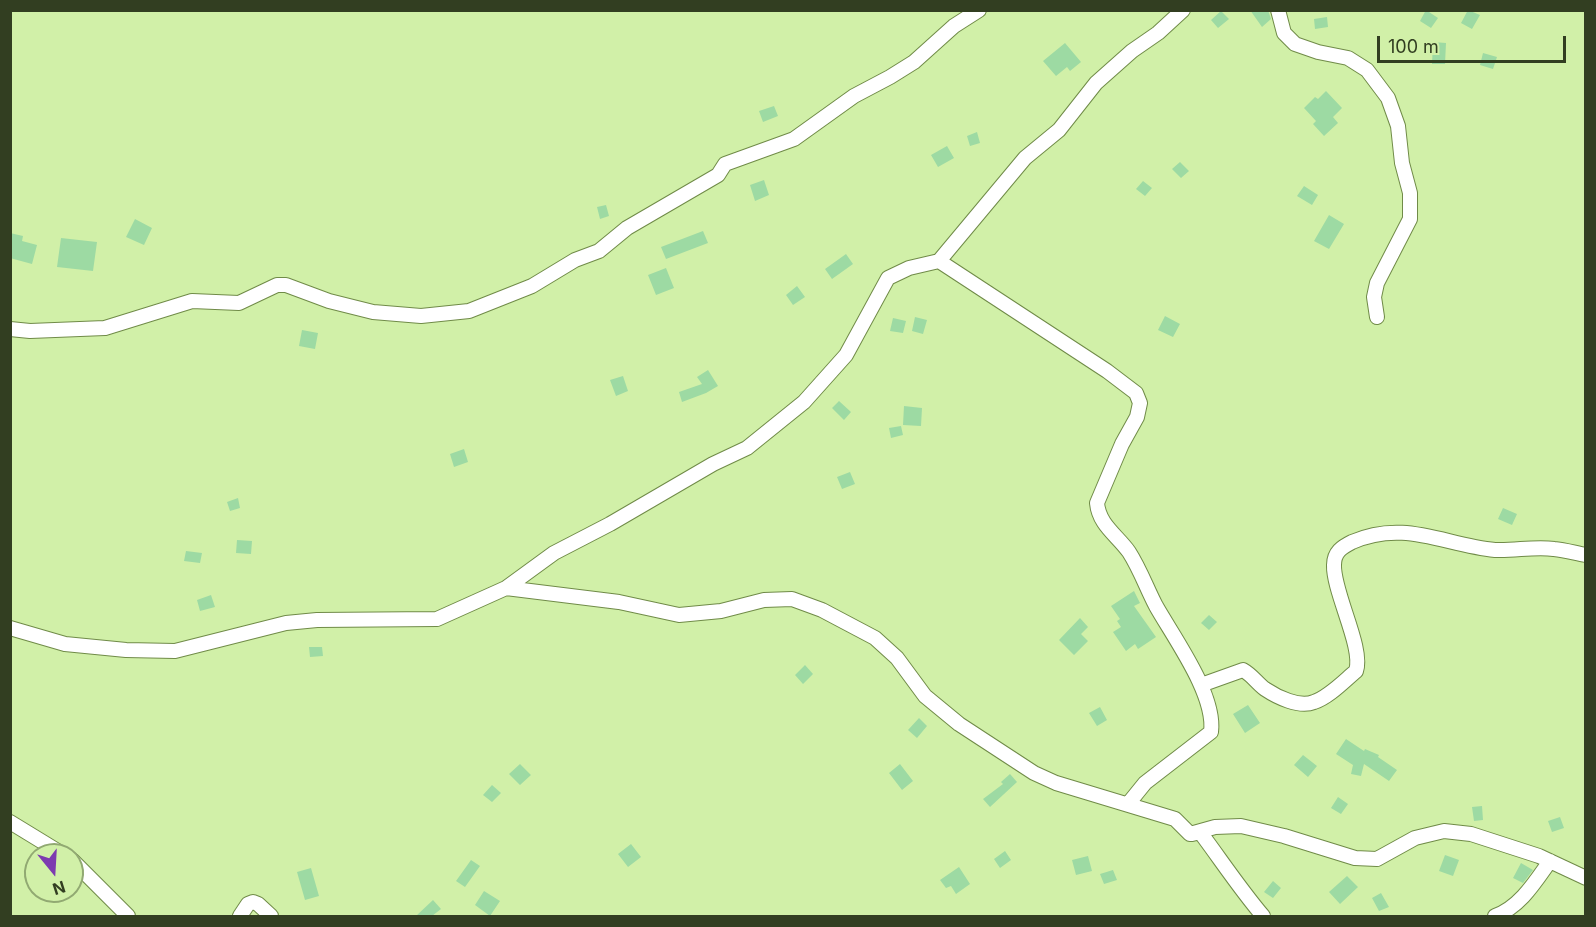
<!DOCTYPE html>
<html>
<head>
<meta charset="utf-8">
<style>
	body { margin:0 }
	#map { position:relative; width:1596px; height:927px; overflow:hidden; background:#d1f0a8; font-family:Inter,sans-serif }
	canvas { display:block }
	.frame { position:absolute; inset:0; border:12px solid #323e21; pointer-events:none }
	.north { position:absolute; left:24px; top:843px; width:60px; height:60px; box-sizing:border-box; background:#d1f0a8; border:2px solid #91a972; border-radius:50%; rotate:162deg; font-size:16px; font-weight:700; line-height:24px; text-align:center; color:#323e21 }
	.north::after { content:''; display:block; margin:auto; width:21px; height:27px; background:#7d3bb0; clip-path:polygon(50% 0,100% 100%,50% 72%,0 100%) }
	.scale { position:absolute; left:1377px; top:36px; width:189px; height:27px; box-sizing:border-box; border:3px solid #323e21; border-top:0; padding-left:8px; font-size:18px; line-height:21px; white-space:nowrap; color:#323e21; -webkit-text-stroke:4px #d1f0a8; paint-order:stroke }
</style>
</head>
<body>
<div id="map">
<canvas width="1596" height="927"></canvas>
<div class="frame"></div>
<div class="north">N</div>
<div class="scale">100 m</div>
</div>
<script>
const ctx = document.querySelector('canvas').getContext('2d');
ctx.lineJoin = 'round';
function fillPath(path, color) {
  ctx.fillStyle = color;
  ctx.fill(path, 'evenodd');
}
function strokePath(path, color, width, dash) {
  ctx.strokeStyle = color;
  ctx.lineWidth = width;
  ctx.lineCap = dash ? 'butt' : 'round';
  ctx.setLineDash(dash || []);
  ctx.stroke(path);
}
const building = new Path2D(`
	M1250,10H1268L1271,19L1262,27Z
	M1426,10L1438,18L1431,28L1420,21Z
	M1468,10L1480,15L1472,29L1461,23Z
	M1221,11L1229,19L1218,28L1211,20Z
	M1327,17L1328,27L1315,29L1314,19Z
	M1433,42L1446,43L1445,64H1432Z
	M1065,43L1081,62L1070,71L1067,67L1056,76L1043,61Z
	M1483,53L1497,57L1493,69L1480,65Z
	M1326,91L1342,108L1333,117L1338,123L1324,136L1313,124L1316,121L1304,108L1315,97L1318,99Z
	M774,106L778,116L763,122L759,111Z
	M977,132L980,143L970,146L967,136Z
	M947,146L954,158L938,167L931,155Z
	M1180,162L1189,171L1181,178L1172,169Z
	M764,180L769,195L755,201L750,185Z
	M1143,181L1152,188L1145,196L1136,189Z
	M1304,186L1318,195L1312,205L1297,196Z
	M606,205L609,216L600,219L597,207Z
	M1329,215L1344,224L1329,249L1314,241Z
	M135,219L152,228L144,245L126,237Z
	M703,231L708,243L666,259L661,247Z
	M10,233L23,236L22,241L37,245L32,264L10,258Z
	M61,238L97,242L93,271L57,267Z
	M846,254L853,264L832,279L825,269Z
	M666,268L674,288L656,295L648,275Z
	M797,286L805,297L793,305L786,295Z
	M1165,316L1180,324L1173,337L1158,330Z
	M915,317L927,320L923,334L912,331Z
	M893,318L906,321L903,333L890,331Z
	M302,330L318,333L315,349L299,346Z
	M708,370L718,386L706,393L682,402L679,392L702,384L697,377Z
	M623,376L628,391L616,396L610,380Z
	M839,401L851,412L844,420L832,408Z
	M904,406L922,408L921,426L903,425Z
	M901,426L903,435L891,438L889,428Z
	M464,449L468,462L454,467L450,454Z
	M850,472L855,484L842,489L837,477Z
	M238,498L240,508L230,511L227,502Z
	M1503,508L1517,514L1512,525L1498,519Z
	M237,540L252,541L251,554L236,553Z
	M186,551L202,553L200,563L184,561Z
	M1134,591L1140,603L1134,606L1156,637L1138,649L1135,644L1126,651L1113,632L1121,627L1117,621L1120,619L1111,606Z
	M211,595L215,607L200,611L197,600Z
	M1209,615L1217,622L1209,630L1201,623Z
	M1080,618L1088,627L1081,634L1088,641L1074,655L1059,640Z
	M309,647H322L323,656L310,657Z
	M805,665L813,674L803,684L795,675Z
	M1248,705L1260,723L1245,733L1233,714Z
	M1100,707L1107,720L1097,726L1089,713Z
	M919,718L927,726L917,738L908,730Z
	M1346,739L1364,751L1365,749L1379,755L1378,757L1397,770L1389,781L1364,764L1361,776L1351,774L1353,765L1336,754Z
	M1303,755L1317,766L1308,777L1294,765Z
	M520,764L531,775L520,785L509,774Z
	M900,764L913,781L902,790L889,773Z
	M1010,774L1017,782L990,807L983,799L1003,784L1001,782Z
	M492,785L501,793L492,802L483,795Z
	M1338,797L1348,804L1341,814L1331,808Z
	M1482,806L1483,820L1474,821L1472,807Z
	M1560,817L1564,828L1552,832L1548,821Z
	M631,844L641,857L628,867L618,854Z
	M1005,851L1011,860L1000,868L994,859Z
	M1445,855L1459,860L1453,876L1439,871Z
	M1088,856L1092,871L1076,875L1072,860Z
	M471,860L480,866L465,887L456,881Z
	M1521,863L1533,870L1523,883L1513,878Z
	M959,867L970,884L956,894L951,886L946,888L940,880Z
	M311,868L319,896L305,900L297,872Z
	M1113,870L1117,880L1104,884L1100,874Z
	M1347,876L1358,887L1340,904L1329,892Z
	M1273,881L1281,888L1273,898L1264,892Z
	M484,891L500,901L490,916L475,905Z
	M1381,893L1389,907L1379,911L1372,898Z
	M433,900L441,909L432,916H416Z`);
const minor = new Path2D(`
	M1278,10L1284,33L1295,44L1318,52L1348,58L1367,70L1388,98L1398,126L1402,163L1410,193V219L1377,283L1374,297L1377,317
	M939,261L1107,371L1136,393L1140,403L1137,417L1122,444L1097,503C1099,525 1117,535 1129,552C1140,569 1147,589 1156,606C1174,638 1216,695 1211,732L1145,783L1128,804
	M10,329L30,331L105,328L192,301L239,303L277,285H286L329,301L373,312L421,316L469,311L532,286L575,260L599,251L627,228L718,175L725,164L794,139L854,96L890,77L914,62L954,26L979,10
	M506,588L619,602L679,615L721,611L764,600L792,599L822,610L875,638L897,658L925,696L959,724L1034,773L1056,783L1175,819L1190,834
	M10,628L65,644L126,650L175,651L286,623L317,620L437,619L506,588L554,553L610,524L713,464L747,448L804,402L846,355L888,278L909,268L939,261L1025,158L1059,130L1096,83L1132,51L1158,33L1183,10
	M1201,685L1243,670C1252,675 1257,683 1265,689C1277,697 1299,708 1314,702C1329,697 1344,681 1356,671C1364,648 1333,592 1334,565C1334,552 1342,547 1352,542C1404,519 1444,545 1495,550C1515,551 1535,546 1554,549C1565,550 1575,553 1586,555
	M10,822L64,855
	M1190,834L1215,827L1241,826L1284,836L1355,858L1377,859L1415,838L1444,831L1471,834L1539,856L1586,878
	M1192,834L1200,832C1221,860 1240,889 1263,916
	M72,860L128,916
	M240,916L248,904L253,902L258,904L271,916
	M1495,916C1520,907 1535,882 1550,861`);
fillPath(building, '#9ddaa3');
strokePath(minor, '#708b48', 16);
strokePath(minor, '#fff', 14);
</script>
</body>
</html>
